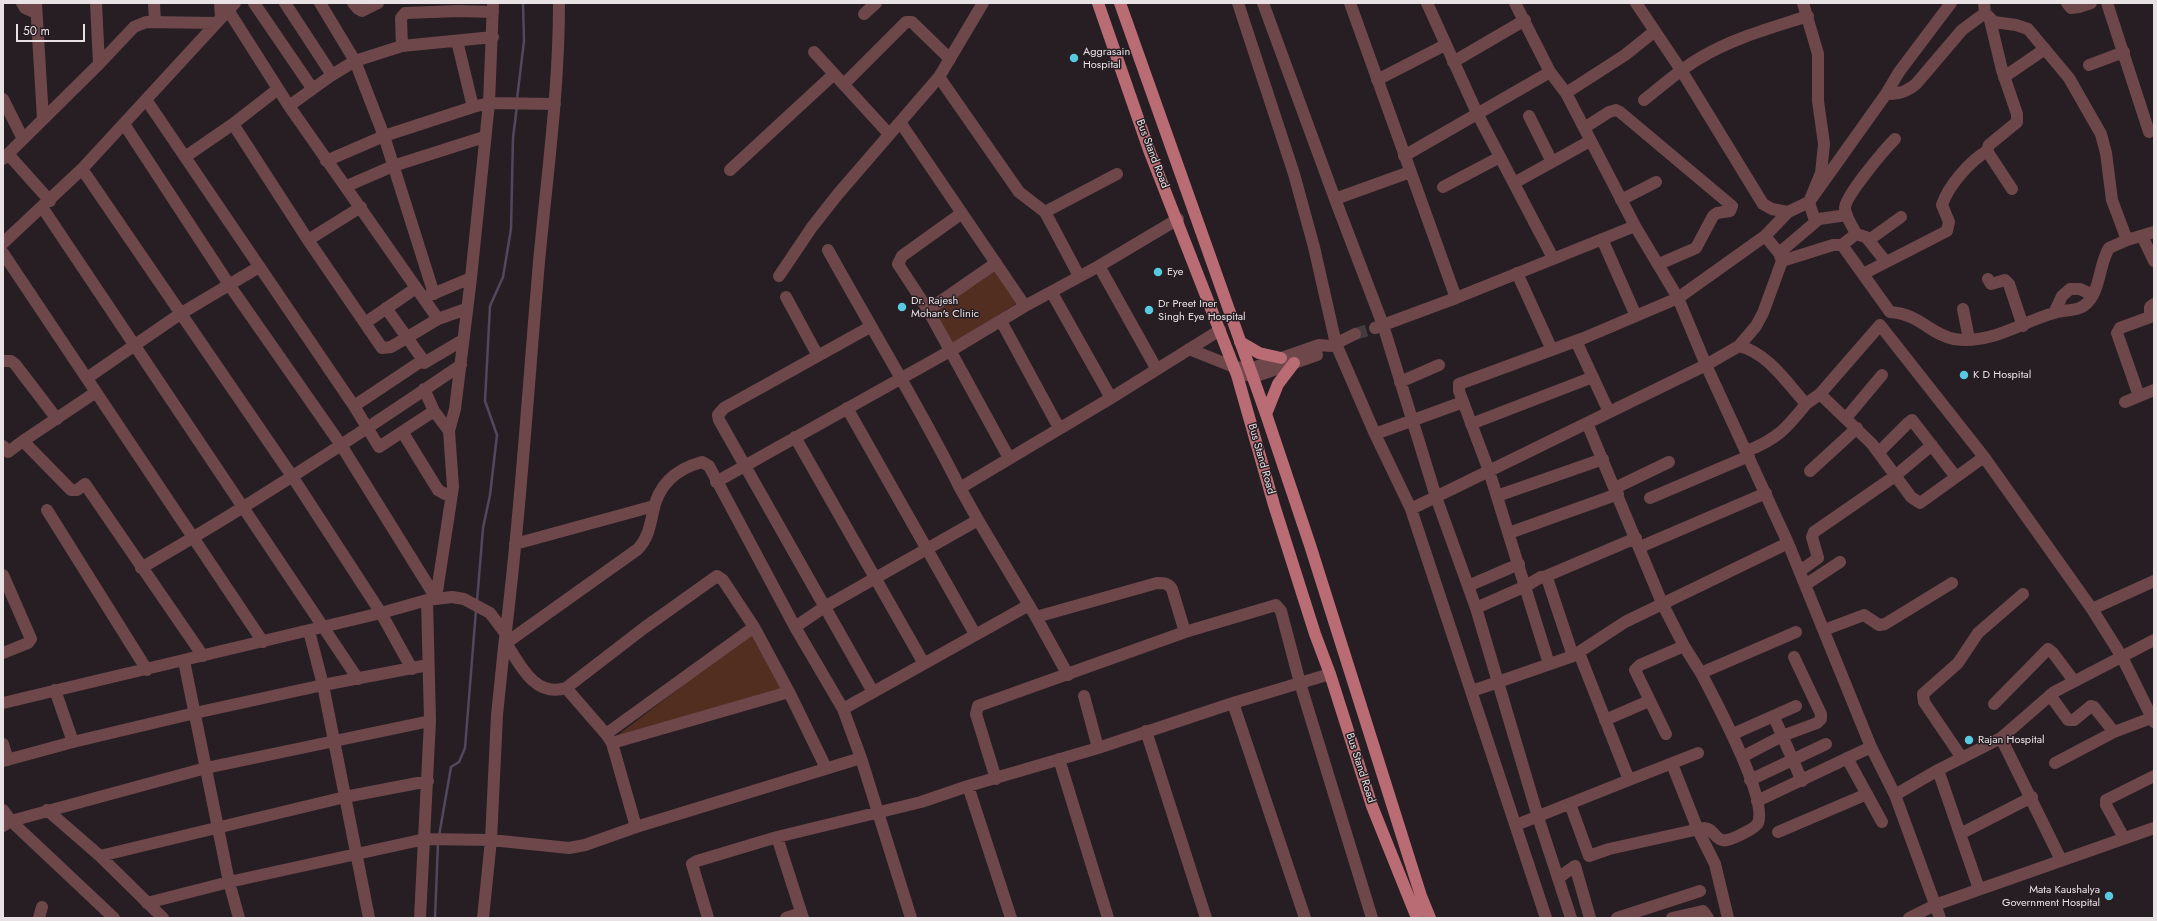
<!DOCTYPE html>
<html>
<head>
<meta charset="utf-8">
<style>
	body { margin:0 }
	#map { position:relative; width:2157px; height:921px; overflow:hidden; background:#271e23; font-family:Jost,sans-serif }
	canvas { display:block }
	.frame { position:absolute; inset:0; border:4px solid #e9e2e5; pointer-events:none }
	.scale { position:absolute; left:16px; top:24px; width:69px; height:18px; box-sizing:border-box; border:2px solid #e9e2e5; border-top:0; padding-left:5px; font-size:12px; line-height:14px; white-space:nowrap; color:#e9e2e5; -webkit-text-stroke:3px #271e23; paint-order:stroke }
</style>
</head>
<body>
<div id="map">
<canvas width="2157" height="921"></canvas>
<div class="frame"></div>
<div class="scale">50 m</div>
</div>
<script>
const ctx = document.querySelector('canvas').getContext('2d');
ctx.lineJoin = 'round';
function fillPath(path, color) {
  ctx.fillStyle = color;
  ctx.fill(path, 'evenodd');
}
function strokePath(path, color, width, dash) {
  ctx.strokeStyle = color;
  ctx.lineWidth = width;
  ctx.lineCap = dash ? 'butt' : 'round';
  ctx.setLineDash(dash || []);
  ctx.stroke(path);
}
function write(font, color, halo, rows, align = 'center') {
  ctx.font = font + ' Jost,sans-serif';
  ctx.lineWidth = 3;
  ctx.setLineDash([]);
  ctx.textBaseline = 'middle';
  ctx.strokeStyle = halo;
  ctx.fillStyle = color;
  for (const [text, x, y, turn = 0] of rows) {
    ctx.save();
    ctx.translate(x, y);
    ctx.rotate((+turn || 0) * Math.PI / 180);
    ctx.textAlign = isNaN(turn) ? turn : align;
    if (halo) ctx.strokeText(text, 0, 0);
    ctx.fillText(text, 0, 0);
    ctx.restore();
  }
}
const green = new Path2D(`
	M992,266L1017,303L952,344L932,310Z
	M752,633L783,690L614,738Z`);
const stream = new Path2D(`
	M517,99L524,41L523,3
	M477,601L483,528L490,495L497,435L485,401L490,306L503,277L511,229L513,138L517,106
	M439,836L451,767L459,762L465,748L476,610
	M435,918L438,843`);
const minorTunnel = new Path2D(`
	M1355,334L1375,328`);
const minor = new Path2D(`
	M22,3L25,8L36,13
	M36,3L43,119
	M96,3L99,64
	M154,3L155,22
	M220,3L221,18
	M254,3L312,88
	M285,3L332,75L355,61L320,3
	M353,3L358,9L362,11L378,3
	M1238,3L1294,174L1314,247L1336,344L1375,434L1411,509L1546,918
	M1263,3L1335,199
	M1350,3L1456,298
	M1427,3L1477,113L1553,258
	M1515,3L1550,72L1566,93L1635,226L1678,298L1706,365L1788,543L1871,747L1895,795L1940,918
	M1636,3L1681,70L1763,204L1772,209L1788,212
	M1803,3L1818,54V101L1824,144L1821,173L1809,202L1815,221
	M1984,3L1985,13L1994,22L2016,25L2028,29L2069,78L2101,134L2106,153L2112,200L2127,240L2154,232
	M2067,3L2071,8L2079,7L2091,3
	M2107,3L2149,132
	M228,10L289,106L438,319
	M864,14L876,3
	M1990,20L2002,70L2017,114V122L1989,145L1987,151L2012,189
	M457,41L473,107
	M402,46L401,18L405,13L459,11L493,12
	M814,52L889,134
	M1453,62L1525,20
	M2089,65L2124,52
	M939,77L1019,192L1045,212L1079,276
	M2004,77L2045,49
	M1377,80L1445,45
	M844,84L906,22H912L915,25L950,59
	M1566,93L1625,55L1655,31
	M1886,94C1899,94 1906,92 1916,84L1962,30L1985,13
	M3,99L23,139
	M1644,100C1662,86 1679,70 1700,58C1733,38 1771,28 1808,16
	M147,101L354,406L423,360L424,363L463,340
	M289,106L332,75
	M1529,116L1552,162
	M900,122L1025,306
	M124,124L230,286L341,445L436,598
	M233,124L308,240L382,348L391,347L438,319L466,309
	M1584,128L1609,112L1616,110L1620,112L1732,206L1730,211L1717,213L1713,216L1696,248L1659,264
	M8,154L99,64L134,27L146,22L216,23
	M1404,156L1550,72
	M185,157L233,124L278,89
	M3,159L8,154L50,201
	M326,161L384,136L473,107L489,103L555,104
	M82,169L292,476L381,613L412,669
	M730,170L834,74
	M1410,172L1335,199L1383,325L1436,497L1476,608L1538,817L1571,918
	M1514,183L1590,141
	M347,186L393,166L484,137
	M1443,187L1500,157
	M1621,200L1656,182
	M42,207L358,679
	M1045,212L1117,174
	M962,213L902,256L898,264L928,310L1009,458
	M1856,234L1866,237L1886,262
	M1765,236L1779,253L1782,261L1833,245H1842L1890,312C1920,314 1931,335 1954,339C1991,345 2021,322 2054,313C2066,309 2080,312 2088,302C2101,287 2099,264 2109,248L2127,240
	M2142,236L2154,261
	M1602,239L1636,316
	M308,240L361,207
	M1869,240L1901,217
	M3,243L82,169L235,3
	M1842,245L1856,234C1853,226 1845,217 1845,208C1845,196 1885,149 1895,139
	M828,250C872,330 920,407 960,488
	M3,253L263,642
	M1779,253L1819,219L1847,215
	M1099,266L1156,368
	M1517,273L1552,350
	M1863,274L1947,231L1949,222L1942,205C1948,186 1970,161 1987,151
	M779,276L812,227L838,194L939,77L983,3
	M1988,279L1991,284L2005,280L2009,284L2023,326
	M1052,293L1111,398
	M434,294L384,136L355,61L402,46L493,37
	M428,296L471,278
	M786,297L818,356
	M386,308L423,360
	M1963,309L1969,339
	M928,310L996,263
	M2054,313L2062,296L2070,289H2080L2093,295
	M1001,321L1059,428
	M365,323L416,288
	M870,327L724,408L718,415L719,420L873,692
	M1375,328L1456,298L1635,226
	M1576,341L1609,412
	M1739,346L1756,326L1763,313L1782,261
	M1189,349L1234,367L1250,369L1319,345L1331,346L1355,334
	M3,361H11L15,364L57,419
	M1243,375H1259L1317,355
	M87,378L180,314L259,267
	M1400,382L1439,365
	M424,389L434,411L449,431
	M1820,394L1872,444L1911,497L1920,503L1984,457
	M2139,396L2117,333L2120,328L2150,317V307L2154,304
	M2125,402L2154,390
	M354,406L379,447L434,411
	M847,408L975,634
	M1846,418L1882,375
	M1587,423L1662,603L1684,646L1701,673L1796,632
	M1471,424L1593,377
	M403,433L438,490L445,494H452
	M1375,434L1463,402
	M795,437L923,662
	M23,441L96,392
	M3,446L8,452L23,441L71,490H77L85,484L203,656
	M1747,451C1777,439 1786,429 1806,404
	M1879,452L1908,423L1912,420L1956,477
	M1810,471L1857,428
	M716,482L950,351L1025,306L1099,266L1178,219
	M1615,488L1669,462
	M1497,496L1603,459
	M1650,498L1749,456
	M1411,509L1706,365L1739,346C1768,353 1787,383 1806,404L1820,394L1880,325L1984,457L2092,609L2122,657L2154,722
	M47,510L147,670
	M978,520L1036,617L1068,675
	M1509,533L1618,494
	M515,544L654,506
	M1640,547L1766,493
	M141,568C251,505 357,436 461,365
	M1800,571L1818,558L1812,537L1814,532L1895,476L1932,445
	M3,575L31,639L28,643L3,653
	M1544,577L1636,538
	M1805,585L1840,562
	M1468,586L1519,564
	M436,598L453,487L449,431L455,409L471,278L489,103L493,3
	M1476,608L1526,586L1541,577L1547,578L1573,656
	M2092,609L2154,581
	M1036,617L1157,583C1164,583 1168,583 1172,589L1185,632
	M795,627L826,606L978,520L960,488L1111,398L1220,330
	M1824,630L1864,615L1879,625L1885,624L1952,583
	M309,631L323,685L369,918
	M506,643C520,665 535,698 566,688L644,628L717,576L723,580L754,627L789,692
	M504,647C520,519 528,390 539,262C547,176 559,90 559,3
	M1579,653L1629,780L1698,753
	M184,661L229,882L239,918
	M1549,664L1489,471L1459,391V384L1584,338L1678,298L1765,236L1788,212L1809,202L1886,94L1899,72L1951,3
	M566,688L606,734L612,743L636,827
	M55,690L73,742
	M1472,691L1573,656L1625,622L1788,543
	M2050,695L2068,720H2074L2091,706L2094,707L2114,732
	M1084,696L1098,748
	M3,703L381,613L427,600L452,597L464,599L490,613L505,633
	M1233,703L1305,918
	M1994,704L2048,649L2053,653L2074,681
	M843,709L1029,605
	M1774,717L1802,781
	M1605,720L1649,701
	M1146,731L1206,918
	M606,734L754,627
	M1666,734L1635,670L1640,665L1684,646
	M1733,734L1796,706
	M2001,738L2061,860
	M612,743L789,692L826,768
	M3,744L8,760
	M1742,757L1782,736L1817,723L1821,719V714L1794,657
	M1847,758L1882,822
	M1962,758L1924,702L1923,694L1958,663L1978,633L2023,594
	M1059,759L1108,918
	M3,761L73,742L195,713L323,685L428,665
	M2055,763L2114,732L2154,717
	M1672,764L1698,830L1715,864L1728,918
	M1938,770L1979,889
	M996,779L976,714L978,706L1185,632L1276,605L1281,611L1300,683L1372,918
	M1750,780L1826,744
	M968,786L1011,918
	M1895,795L1938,770L2001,738L2054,692L2154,640
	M1757,801L1871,747
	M1570,804L1589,856L1609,849L1704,828C1714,828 1716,843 1727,840C1733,839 1756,828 1758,823C1768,798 1714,698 1701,673
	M3,810L11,821L206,768L430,721
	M47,810L100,856L163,918
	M1516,825L1629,780
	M3,826L11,821L114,918
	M1778,832L1867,794
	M1960,834L2032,797
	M777,837L921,802L968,786L1098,748L1233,703L1330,674
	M2124,838L2106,805V800L2154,776
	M100,856L345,797L428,781
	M1558,878L1575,866L1590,918
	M147,903L229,882L425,839L491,840L569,848L585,845L636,827L861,758L911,918
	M39,918L42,907
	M420,918L430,721L427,600
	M483,918L491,840L497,715L504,647L506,643L638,549C648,538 650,526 653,512C658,485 676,469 702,462L709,466L795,627L843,709L861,758
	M708,918L692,864L697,861L777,837L803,918
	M786,918L801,913
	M1617,918L1700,891
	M1672,918L1703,911L1708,918
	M1909,918L1935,905L2154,828`);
const major = new Path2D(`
	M1098,3L1149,150L1237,375L1274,505L1315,634L1330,674L1372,806L1417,918
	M1120,3L1266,414L1310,545L1421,896L1430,918
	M1240,342L1259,353L1281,358
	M1266,414L1278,384L1294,363`);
const markers = [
	[1074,58,5,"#57c9e1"],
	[1158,272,5,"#57c9e1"],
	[902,307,5,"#57c9e1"],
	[1149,310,5,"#57c9e1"],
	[1964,375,5,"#57c9e1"],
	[1969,740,5,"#57c9e1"],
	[2109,896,5,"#57c9e1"]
];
const poiNames = [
	["Aggrasain",1083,52],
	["Hospital",1083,65],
	["Eye",1167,272],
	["Dr. Rajesh",911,301],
	["Mohan's Clinic",911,314],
	["Dr Preet Iner",1158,304],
	["Singh Eye Hospital",1158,317],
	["K D Hospital",1973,375],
	["Rajan Hospital",1978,740],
	["Mata Kaushalya",2100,890,"right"],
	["Government Hospital",2100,903,"right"]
];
const streetNames = [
	["Bus Stand Road",1152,154,69],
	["Bus Stand Road",1261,459,74],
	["Bus Stand Road",1360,768,72]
];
fillPath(green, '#522e21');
strokePath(stream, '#50485d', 2.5);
strokePath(minorTunnel, '#443b40', 12, [12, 6]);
strokePath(minor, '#6e474b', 12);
strokePath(major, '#ba6c74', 12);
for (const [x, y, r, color] of markers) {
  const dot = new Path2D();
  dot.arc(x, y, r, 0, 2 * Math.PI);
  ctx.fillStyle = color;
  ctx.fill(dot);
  strokePath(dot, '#271e23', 1.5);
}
write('11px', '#e9e2e5', '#271e23', poiNames, 'left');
write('11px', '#e9e2e5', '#271e23', streetNames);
</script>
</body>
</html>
